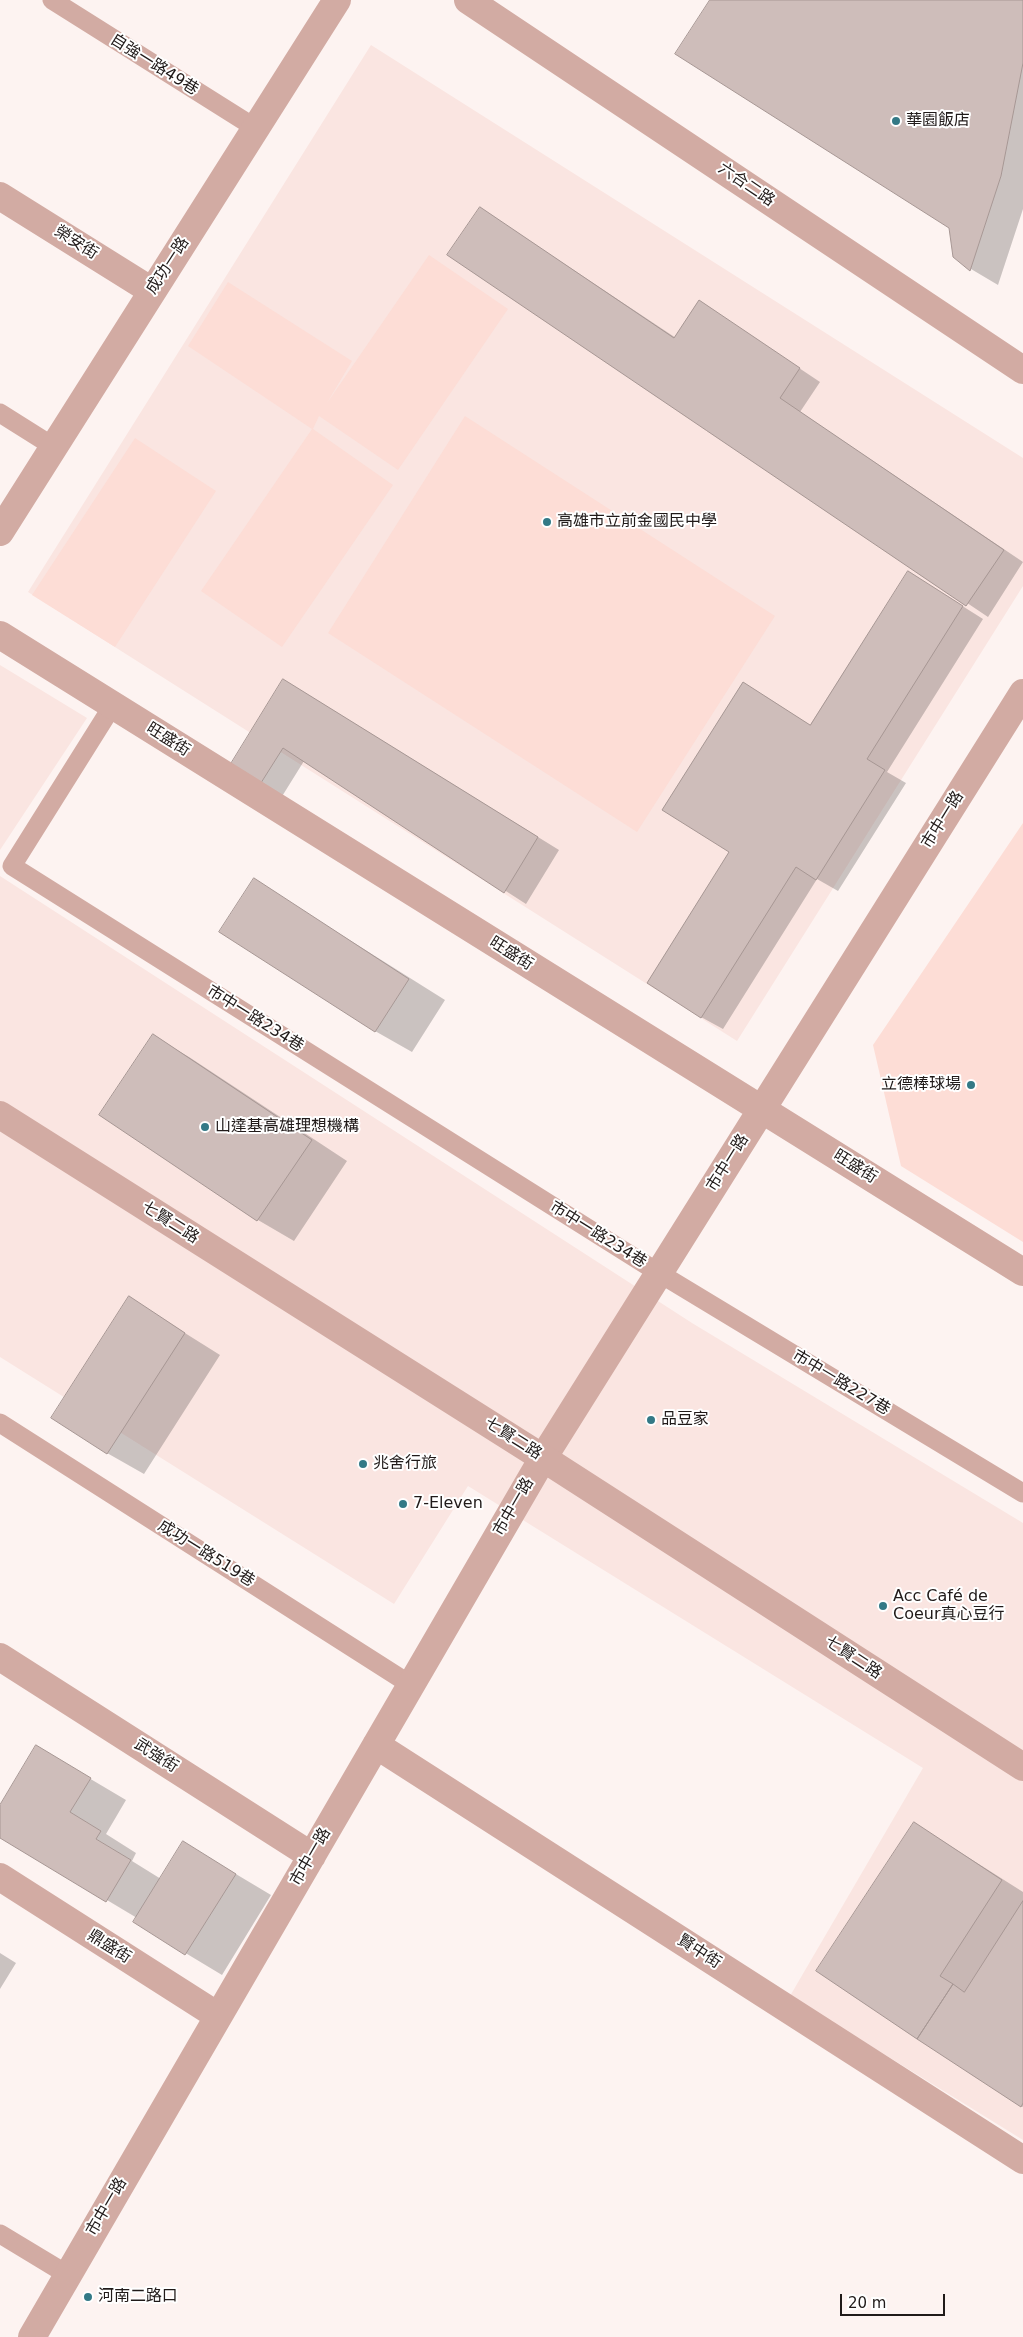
<!DOCTYPE html>
<html>
<head>
<meta charset="utf-8">
<style>
	body { margin:0 }
	#map { position:relative; width:1023px; height:2337px; overflow:hidden; background:#fdf3f1; font-family:"DejaVu Sans",sans-serif }
	canvas { display:block }
	.scale { position:absolute; left:840px; top:2294px; width:105px; height:22px; box-sizing:border-box; border:2px solid #201a19; border-top:0; padding-left:6px; font-size:15px; line-height:18px; white-space:nowrap; color:#201a19; -webkit-text-stroke:4px #fff; paint-order:stroke }
</style>
</head>
<body>
<div id="map">
<canvas width="1023" height="2337"></canvas>
<div class="scale">20 m</div>
</div>
<script>
const ctx = document.querySelector('canvas').getContext('2d');
ctx.lineJoin = 'round';
function fillPath(path, color) {
  ctx.fillStyle = color;
  ctx.fill(path, 'evenodd');
}
function strokePath(path, color, width, dash) {
  ctx.strokeStyle = color;
  ctx.lineWidth = width;
  ctx.lineCap = dash ? 'butt' : 'round';
  ctx.setLineDash(dash || []);
  ctx.stroke(path);
}
function write(font, color, halo, rows, align = 'center') {
  ctx.font = font + ' "DejaVu Sans","Noto Sans TC",sans-serif';
  ctx.lineWidth = 4;
  ctx.setLineDash([]);
  ctx.textBaseline = 'middle';
  ctx.strokeStyle = halo;
  ctx.fillStyle = color;
  for (const [text, x, y, turn = 0] of rows) {
    ctx.save();
    ctx.translate(x, y);
    ctx.rotate((+turn || 0) * Math.PI / 180);
    ctx.textAlign = isNaN(turn) ? turn : align;
    if (halo) ctx.strokeText(text, 0, 0);
    ctx.fillText(text, 0, 0);
    ctx.restore();
  }
}
const built = new Path2D(`
	M371,45L1023,458V586L737,1041L28,592Z
	M0,665L87,718L0,850Z
	M0,876L692,1323L1023,1523V2140L790,1996L923,1768L468,1486L394,1604L0,1357Z`);
const green = new Path2D(`
	M429,255L508,309L398,470L319,416L313,429L393,485L282,647L201,591L312,429L188,346L228,282L352,361L327,403Z
	M465,416L775,616L637,832L328,633Z
	M135,438L216,491L115,647L32,595Z
	M1023,823V1242L901,1166L873,1045Z`);
const shadow = new Path2D(`
	M712,0H1023V209L998,285L971,269L954,256L950,227Z
	M480,208L676,338L700,302L820,382L800,412L1023,562L988,617L449,255Z
	M929,585L983,619L887,772L906,783L838,891L817,879L723,1029L701,1017L731,852L765,696L811,726Z
	M305,693L559,850L526,904L304,761L281,798L260,785Z
	M254,880L445,1000L412,1052L375,1031Z
	M153,1036L189,1057L347,1161L294,1241L258,1220L101,1115Z
	M129,1298L220,1355L144,1474L107,1453Z
	M72,1768L126,1800L106,1834L136,1853L132,1861L161,1879L184,1843L271,1895L222,1975L134,1922L137,1918L0,1836V1807Z
	M914,1823L1023,1892V2107L817,1971Z
	M0,1953L16,1963L0,1989Z`);
const building = new Path2D(`
	M710,0H1023V63L1001,176L970,271L953,257L949,228L675,54Z
	M480,207L674,338L699,300L800,368L780,398L1004,550L966,606L447,255Z
	M908,571L963,606L867,759L885,770L816,880L796,867L701,1018L647,983L729,852L662,810L743,682L810,725Z
	M283,679L538,837L504,893L283,748L259,786L229,767Z
	M254,878L409,979L375,1032L219,932Z
	M153,1034L312,1140L257,1221L99,1115Z
	M129,1296L185,1333L107,1454L51,1418Z
	M36,1745L91,1778L70,1812L101,1831L96,1839L131,1860L106,1902L0,1838V1805Z
	M914,1822L1002,1880L940,1976L953,1984L917,2039L816,1971Z
	M183,1841L236,1874L185,1955L133,1922Z
	M1023,1901V2103L1021,2107L917,2039L953,1984L964,1992Z`);
const service = new Path2D(`
	M52,0L257,129
	M0,413L54,447
	M113,705L12,866L659,1273L1023,1493
	M0,1423L411,1685
	M0,2234L68,2275`);
const minor = new Path2D(`
	M468,0L1023,370
	M0,196L152,291
	M0,532L337,0
	M0,635L1023,1272
	M0,1657L312,1856
	M376,1745L1023,2160
	M0,1877L218,2016
	M32,2337L543,1458L1023,693`);
const tertiary = new Path2D(`
	M0,1115L543,1458L1023,1767`);
const markers = [
	[896,121,5,"#337986"],
	[547,522,5,"#337986"],
	[971,1085,5,"#337986"],
	[205,1127,5,"#337986"],
	[651,1420,5,"#337986"],
	[363,1464,5,"#337986"],
	[403,1504,5,"#337986"],
	[883,1606,5,"#337986"],
	[88,2297,5,"#337986"]
];
const streetNames = [
	["自強一路49巷",154,65,32],
	["六合二路",746,185,34],
	["榮安街",76,243,32],
	["成功一路",168,266,-57],
	["旺盛街",168,740,32],
	["市中一路",943,820,-58],
	["旺盛街",511,954,32],
	["市中一路234巷",255,1019,32],
	["市中一路",728,1163,-58],
	["旺盛街",855,1167,32],
	["七賢二路",170,1223,32],
	["市中一路234巷",598,1235,32],
	["市中一路227巷",841,1383,31],
	["七賢二路",513,1439,32],
	["市中一路",514,1507,-60],
	["成功一路519巷",206,1554,32],
	["七賢二路",853,1658,33],
	["武強街",156,1756,33],
	["市中一路",311,1857,-60],
	["鼎盛街",109,1947,32],
	["賢中街",699,1952,33],
	["市中一路",107,2207,-60]
];
const poiNames = [
	["華園飯店",906,121],
	["高雄市立前金國民中學",557,522],
	["立德棒球場",961,1085,"right"],
	["山達基高雄理想機構",215,1127],
	["品豆家",661,1420],
	["兆舍行旅",373,1464],
	["7-Eleven",413,1504],
	["Acc Café de",893,1597],
	["Coeur真心豆行",893,1615],
	["河南二路口",98,2297]
];
fillPath(built, '#fae5e1');
fillPath(green, '#fdddd6');
fillPath(shadow, '#0003');
fillPath(building, '#cebdba');
strokePath(building, '#a79794', 1);
strokePath(service, '#d2aba3', 19);
strokePath(minor, '#d2aba3', 28);
strokePath(tertiary, '#d2aba3', 28);
for (const [x, y, r, color] of markers) {
  const dot = new Path2D();
  dot.arc(x, y, r, 0, 2 * Math.PI);
  ctx.fillStyle = color;
  ctx.fill(dot);
  strokePath(dot, '#fff', 2);
}
write('16px', '#201a19', '#fff', streetNames);
write('16px', '#201a19', '#fff', poiNames, 'left');
</script>
</body>
</html>
